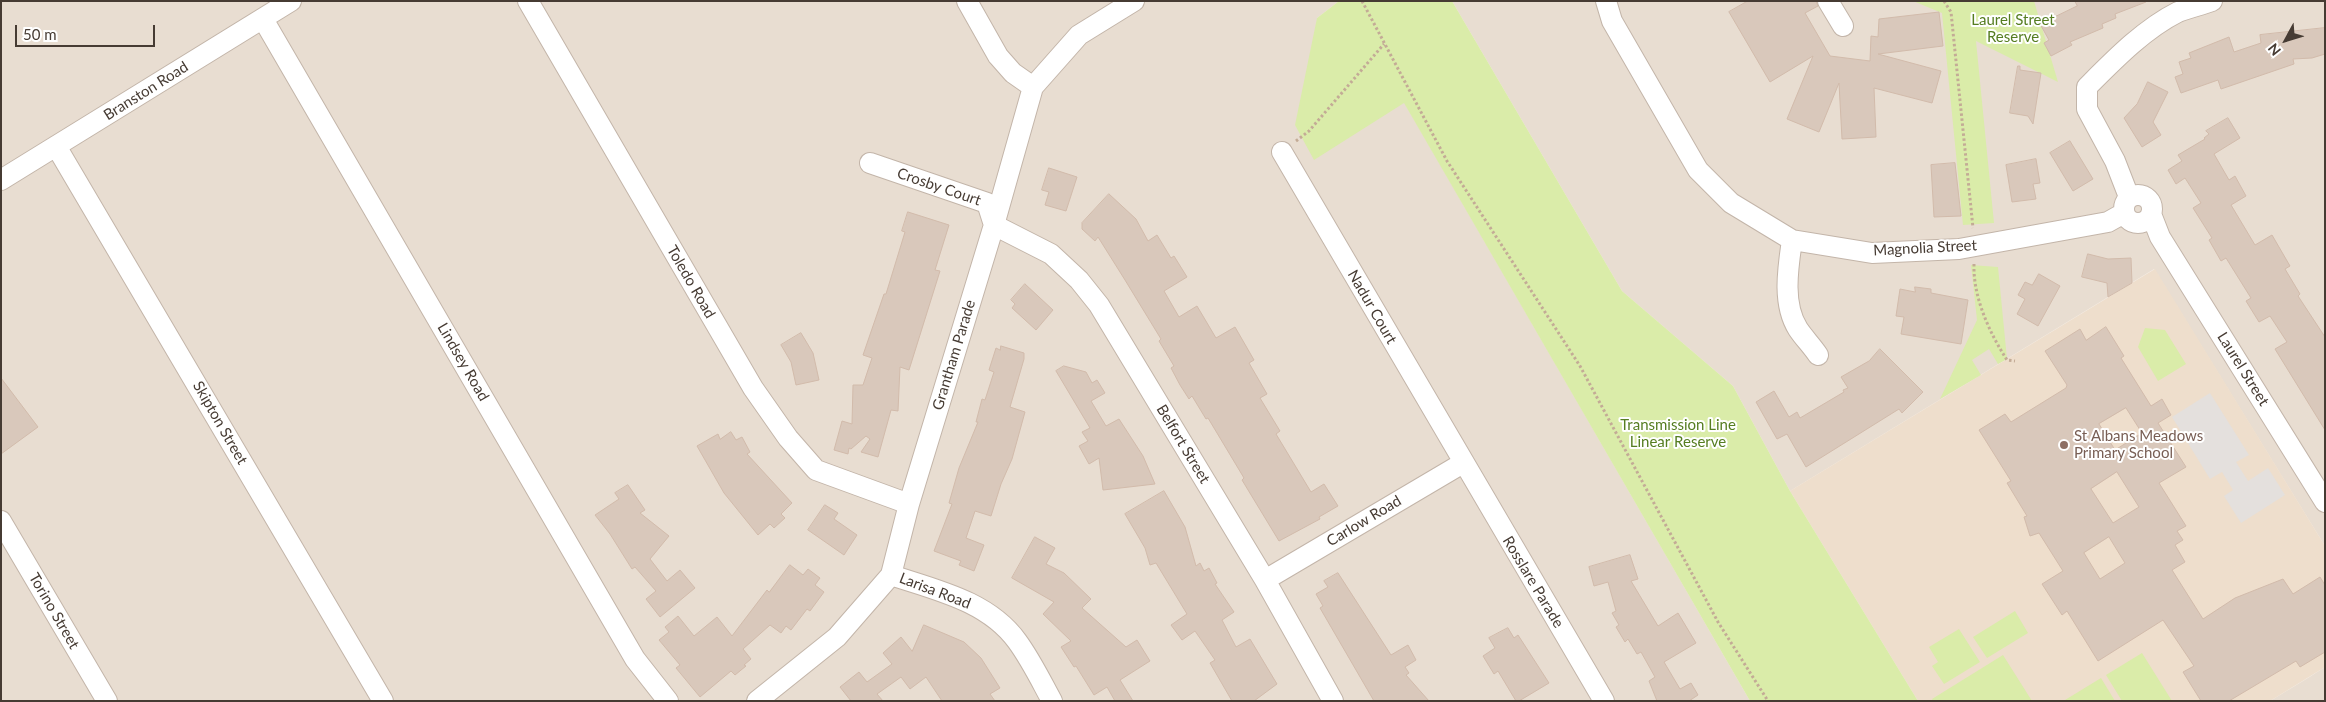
<!DOCTYPE html>
<html>
<head>
<meta charset="utf-8">
<style>
	body { margin:0 }
	#map { position:relative; width:2326px; height:702px; overflow:hidden; background:#f4ece4; font-family:Lato,sans-serif }
	canvas { display:block }
	.frame { position:absolute; inset:0; border:2px solid #463b33; pointer-events:none }
	.north { position:absolute; left:2261px; top:15px; width:50px; height:50px; -webkit-text-stroke:4px #fff; paint-order:stroke; rotate:231deg; font-size:14px; font-weight:700; line-height:20px; text-align:center; color:#463b33 }
	.north::after { content:''; display:block; margin:auto; width:18px; height:22px; background:#463b33; clip-path:polygon(50% 0,100% 100%,50% 72%,0 100%) }
	.scale { position:absolute; left:15px; top:25px; width:140px; height:22px; box-sizing:border-box; border:2px solid #463b33; border-top:0; padding-left:6px; font-size:15px; line-height:18px; white-space:nowrap; color:#463b33; -webkit-text-stroke:4px #fff; paint-order:stroke }
</style>
</head>
<body>
<div id="map">
<canvas width="2326" height="702"></canvas>
<div class="frame"></div>
<div class="north">N</div>
<div class="scale">50 m</div>
</div>
<script>
const ctx = document.querySelector('canvas').getContext('2d');
ctx.lineJoin = 'round';
function fillPath(path, color) {
  ctx.fillStyle = color;
  ctx.fill(path, 'evenodd');
}
function strokePath(path, color, width, dash) {
  ctx.strokeStyle = color;
  ctx.lineWidth = width;
  ctx.lineCap = dash ? 'butt' : 'round';
  ctx.setLineDash(dash || []);
  ctx.stroke(path);
}
function write(font, color, halo, rows, align = 'center') {
  ctx.font = font + ' Lato,sans-serif';
  ctx.lineWidth = 4;
  ctx.setLineDash([]);
  ctx.textBaseline = 'middle';
  ctx.strokeStyle = halo;
  ctx.fillStyle = color;
  for (const [text, x, y, turn = 0] of rows) {
    ctx.save();
    ctx.translate(x, y);
    ctx.rotate((+turn || 0) * Math.PI / 180);
    ctx.textAlign = isNaN(turn) ? turn : align;
    if (halo) ctx.strokeText(text, 0, 0);
    ctx.fillText(text, 0, 0);
    ctx.restore();
  }
}
const residential = new Path2D(`
	M1,1H1339L1317,18L1314,159L1404,102L1750,701H1Z
	M1452,1H2325V546L2154,269L1790,491L1733,386L1622,291Z
	M2325,667V701H2270L2308,678Z`);
const education = new Path2D(`
	M2155,269L2325,546V667L2270,701H1918L1790,491Z`);
const green = new Path2D(`
	M1339,1H1452L1622,291L1733,386L1790,491L1918,701H1750L1404,103L1314,160L1295,125L1317,18Z
	M1913,1H2034L2058,82L1976,41L1994,223L1963,225L1942,13Z
	M1971,265L1998,267L2007,359L1998,364L1989,349L1972,360L1981,375L1940,399L1977,320Z
	M2145,328L2165,330L2186,364L2158,381L2138,347Z
	M2015,611L2028,633L1987,658L1973,637Z
	M1959,629L1980,662L1944,684L1932,666L1938,662L1929,647Z
	M2142,653L2172,701H2122L2106,675Z
	M2003,655L2032,701H1933L1932,699Z
	M2101,678L2115,701H2066L2065,700Z`);
const parking = new Path2D(`
	M2210,393L2249,455L2236,462L2248,481L2268,468L2285,495L2241,523L2224,496L2233,490L2222,472L2210,479L2172,417Z`);
const building = new Path2D(`
	M1748,1H1816L1818,6L1805,13L1830,56L1870,61L1871,36L1878,37L1879,19L1939,12L1943,46L1878,54L1941,71L1932,103L1874,88L1876,137L1842,139L1839,83L1819,132L1787,119L1813,56L1770,82L1729,12Z
	M2075,1H2145L2146,2L2115,14L2116,18L2102,24L2103,28L2070,42L2072,45L2051,56L2044,43L2049,40L2040,24L2077,6Z
	M2325,28V54L2312,58L2293,59L2294,64L2221,89L2218,80L2181,93L2175,77L2183,74L2179,62L2191,58L2189,53L2229,37L2234,52L2261,43L2260,35Z
	M2018,66H2020V70L2041,73L2033,124L2028,116L2010,113Z
	M2148,82L2168,92L2153,122L2161,135L2142,147L2124,118L2137,104Z
	M2228,118L2240,138L2214,154L2229,180L2235,176L2246,196L2231,205L2255,245L2272,235L2290,266L2285,269L2300,294L2298,296L2325,337V430L2275,349L2287,342L2270,316L2259,322L2246,301L2251,298L2226,258L2221,261L2209,240L2212,238L2193,208L2201,203L2185,178L2176,184L2168,170L2182,161L2178,155L2205,139L2204,138L2209,134L2206,131Z
	M2070,141L2093,179L2073,191L2050,153Z
	M2036,159L2040,183L2033,184L2036,199L2012,202L2006,165Z
	M1955,163L1961,216L1934,217L1931,165Z
	M1049,168L1077,177L1066,211L1045,205L1049,192L1042,190Z
	M1109,194L1136,219L1148,241L1157,235L1171,258L1174,256L1187,277L1164,291L1179,317L1197,306L1216,338L1235,327L1254,360L1249,363L1267,394L1260,398L1280,431L1276,434L1311,492L1324,484L1338,506L1319,517L1320,519L1279,541L1242,480L1244,478L1208,418L1206,419L1192,396L1189,399L1180,385L1171,368L1174,366L1159,341L1161,339L1125,280L1098,237L1095,241L1082,229V223Z
	M908,212L949,225L935,270L940,271L909,370L900,367L898,411L891,410L878,457L861,452L870,439L866,436L851,449L849,448L848,454L834,450L842,421L852,424L853,385H863L872,358L863,355L884,294H886L905,232L902,231Z
	M2088,254L2108,259L2131,258L2132,283L2108,297L2107,283L2082,277Z
	M2039,274L2060,286L2038,326L2017,314L2025,299L2018,295L2025,282L2032,285Z
	M1025,284L1053,310L1036,330L1012,308L1015,304L1011,300Z
	M1915,287L1931,289V293L1968,300L1961,344L1901,334L1904,317L1896,316L1900,289L1915,292Z
	M2106,327L2124,356L2121,358L2151,406L2162,399L2171,415L2158,423L2186,467L2159,483L2186,526L2177,531L2183,540L2175,545L2185,562L2172,570L2203,619L2235,598L2283,579L2293,594L2320,577L2325,585V652L2300,667L2296,661L2229,701H2201L2183,672L2194,666L2163,620L2098,661L2067,611L2062,615L2042,584L2063,571L2039,533L2030,536L2024,517L2027,516L2007,483L2011,481L1979,430L2005,414L2011,422L2066,388L2067,385L2045,351L2080,329L2086,340ZM2126,408L2142,433L2115,450L2099,424ZM2117,472L2139,507L2113,523L2091,489ZM2109,537L2125,563L2100,579L2084,553Z
	M801,333L813,353L819,380L796,385L791,362L781,345Z
	M1001,346L1024,353V359L1010,407L1025,412L1012,459L1001,484L991,516L975,511L966,538L984,545L974,571L959,565L961,561L934,551L952,504L949,503L959,468L978,422H976L982,399L985,400L994,372L989,370L996,348L1000,350Z
	M1880,349L1923,392L1902,413L1899,409L1806,467L1787,434L1777,439L1756,402L1774,391L1789,417L1797,412L1800,418L1844,392L1843,390L1848,388L1841,377L1869,361Z
	M1064,366L1086,372L1092,383L1097,380L1105,393L1091,401L1106,426L1119,419L1143,456L1155,484L1103,490L1099,458L1089,464L1079,446L1088,441L1082,432L1090,428L1056,371Z
	M1,378L38,427L1,454Z
	M731,432L736,440L742,437L750,452L747,454L792,503L781,514L785,518L774,528L770,524L758,535L724,493L697,446L718,434L720,439Z
	M628,485L645,510L640,513L669,536L650,559L667,581L680,570L695,588L660,617L646,599L656,591L635,567L632,569L610,534L595,515L619,499L615,493Z
	M1164,491L1185,527L1196,566L1200,563L1204,571L1209,568L1217,583L1215,584L1234,612L1222,620L1236,647L1250,639L1277,684L1254,701H1232L1210,663L1215,660L1195,631L1182,640L1171,625L1187,614L1156,563L1150,565L1145,548L1125,514Z
	M825,505L838,513L834,519L857,535L844,555L808,530Z
	M1035,537L1055,548L1046,564L1064,573L1091,599L1082,608L1126,647L1137,640L1150,661L1120,680L1133,701H1115L1107,687L1094,695L1076,666L1074,667L1061,647L1071,641L1043,614L1054,602L1012,578Z
	M1630,555L1638,579L1631,581L1658,626L1678,613L1696,643L1664,662L1680,689L1691,683L1698,695L1689,701H1657L1649,681L1655,677L1641,652L1637,654L1628,639L1625,642L1616,627L1619,625L1612,613L1616,611L1608,582L1594,586L1589,567Z
	M790,565L803,575L808,569L820,578L815,585L824,592L810,611L807,609L791,630L786,626L781,633L770,625L743,649L751,659L744,665L746,666L735,675L731,671L700,697L676,668L680,665L659,640L669,632L665,627L678,616L694,636L717,617L732,636L767,590L769,592Z
	M1338,573L1391,655L1408,645L1416,660L1405,667L1409,673L1406,675L1429,701H1374L1320,608L1323,606L1316,594L1328,587L1324,581Z
	M924,625L964,642L981,658L1000,688L990,694L995,701H942L926,677L910,689L901,677L877,694L883,701H851L840,687L859,672L867,682L892,664L883,653L901,637L912,651Z
	M1508,628L1514,638L1518,635L1549,683L1519,701H1516L1498,671L1494,674L1483,656L1495,648L1489,638Z`);
const path = new Path2D(`
	M1362,1L1447,161L1580,366L1718,622L1768,701
	M1944,1L1951,12L1973,228
	M1296,141L1309,131L1384,44
	M1974,264C1973,297 1989,332 2007,360L2015,361`);
const minor = new Path2D(`
	M528,1L753,388L788,438L816,470L909,504
	M967,1L998,56L1013,73L1033,87
	M1606,1L1612,21L1698,170L1731,203L1792,240L1872,253L1959,249L2108,222L2124,213
	M1828,1L1843,26
	M263,19L635,659L668,701
	M56,146L383,701
	M1282,152L1604,701
	M870,163L987,203L994,225L1051,254L1079,280L1099,305L1265,580L1333,701
	M1,180L291,1
	M2124 209a14 14 0 1 1 28 0a14 14 0 1 1-28 0Z
	M2129,197L2115,161L2087,109V87C2114,60 2144,29 2178,12C2188,8 2201,5 2212,1
	M2151,214L2160,237L2325,502
	M1792,240C1788,268 1782,304 1798,329C1804,338 1812,346 1818,355
	M1,521L107,701
	M891,575C936,590 988,601 1017,641C1031,660 1041,681 1052,701
	M1265,580L1463,463
	M757,701L837,637L891,575L909,504L994,225L1033,87L1079,35L1134,1`);
const markers = [
	[2064,445,5,"#8d6e63"]
];
const parkNames = [
	["Laurel Street",2013,20],
	["Reserve",2013,37],
	["Transmission Line",1678,425],
	["Linear Reserve",1678,442]
];
const streetNames = [
	["Branston Road",146,91,-32],
	["Crosby Court",939,187,19],
	["Magnolia Street",1925,248,-3],
	["Toledo Road",691,282,60],
	["Nadur Court",1372,307,60],
	["Grantham Parade",954,355,-73],
	["Lindsey Road",463,362,60],
	["Laurel Street",2243,369,58],
	["Skipton Street",220,423,60],
	["Belfort Street",1183,444,59],
	["Carlow Road",1364,521,-31],
	["Rosslare Parade",1533,582,59],
	["Larisa Road",935,591,21],
	["Torino Street",54,611,60]
];
const educationNames = [
	["St Albans Meadows",2074,436],
	["Primary School",2074,453]
];
fillPath(residential, '#e8ddd1');
fillPath(education, '#eedecc');
fillPath(green, '#daeca9');
fillPath(parking, '#e4e0dd');
fillPath(building, '#d9c8bb');
strokePath(building, '#d2bbab', 1);
strokePath(minor, '#c3b5a9', 22);
strokePath(path, '#c3ab96', 3, [2.5, 2.5]);
strokePath(minor, '#fff', 20);
for (const [x, y, r, color] of markers) {
  const dot = new Path2D();
  dot.arc(x, y, r, 0, 2 * Math.PI);
  ctx.fillStyle = color;
  ctx.fill(dot);
  strokePath(dot, '#fff', 2);
}
write('15px', '#557d21', '#fff', parkNames);
write('15px', '#463b33', '#fff', streetNames);
write('15px', '#785e54', '#fff', educationNames, 'left');
</script>
</body>
</html>
